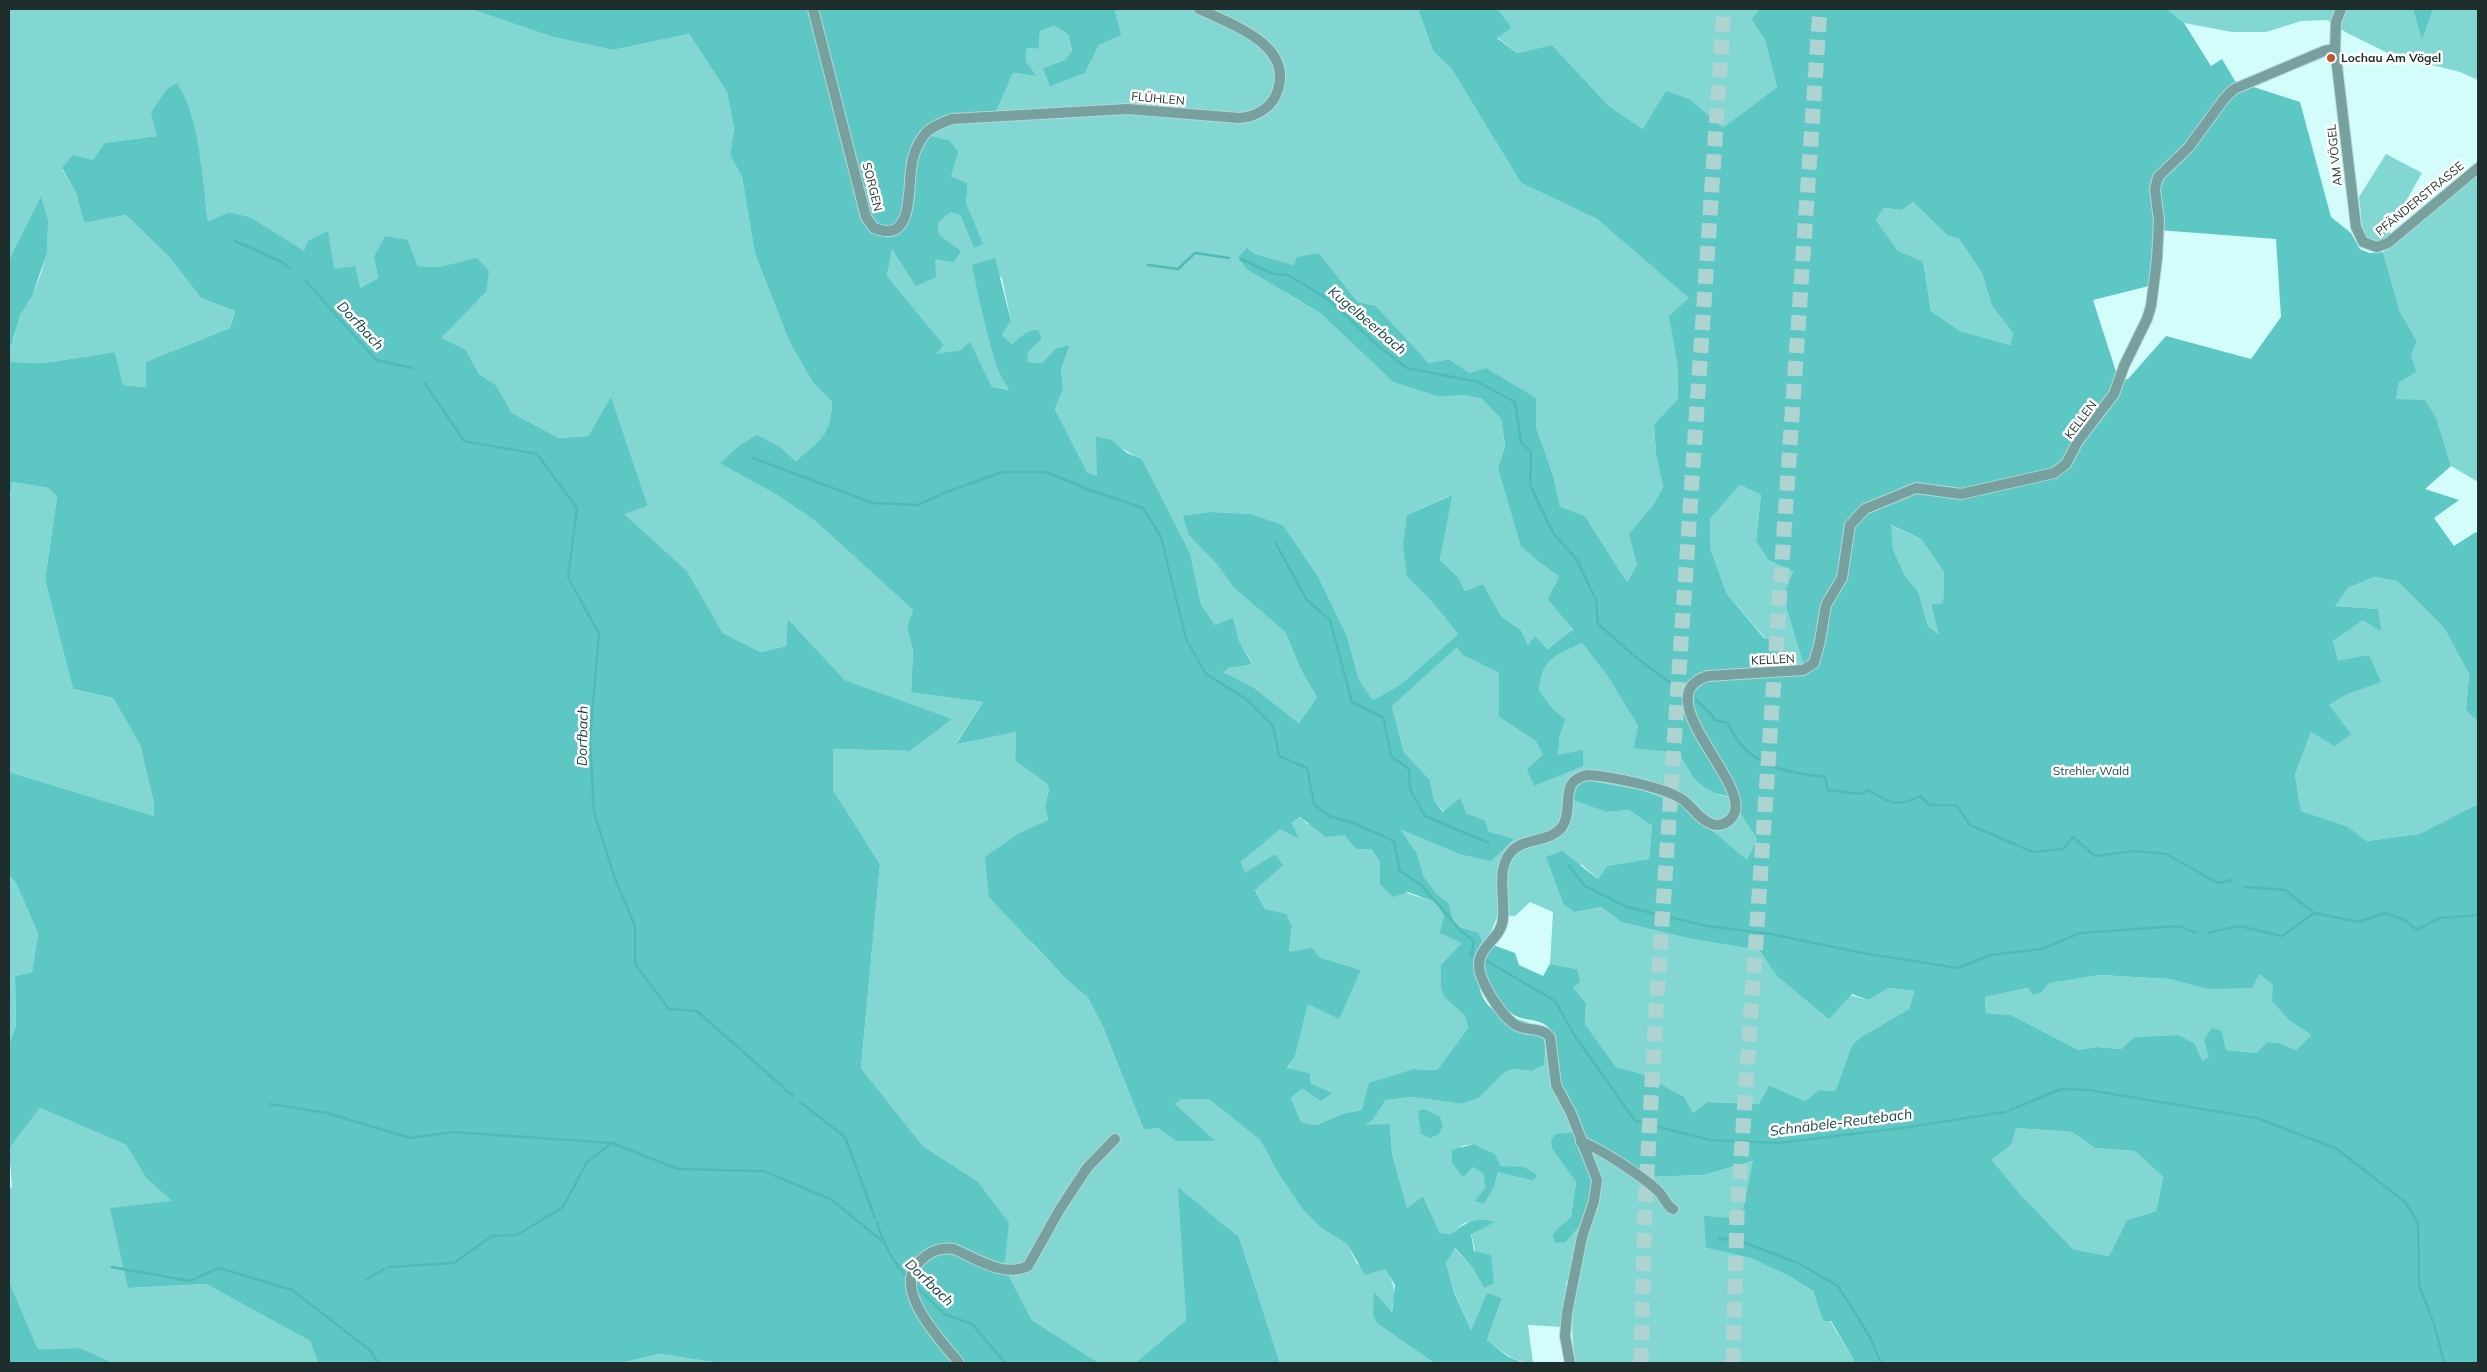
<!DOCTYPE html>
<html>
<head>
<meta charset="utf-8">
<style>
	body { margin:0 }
	#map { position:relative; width:2487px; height:1372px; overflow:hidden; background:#d2fdfb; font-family:Mulish,sans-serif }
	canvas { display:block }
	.frame { position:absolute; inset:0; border:10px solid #1e2e2d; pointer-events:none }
</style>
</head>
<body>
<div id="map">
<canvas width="2487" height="1372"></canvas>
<div class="frame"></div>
</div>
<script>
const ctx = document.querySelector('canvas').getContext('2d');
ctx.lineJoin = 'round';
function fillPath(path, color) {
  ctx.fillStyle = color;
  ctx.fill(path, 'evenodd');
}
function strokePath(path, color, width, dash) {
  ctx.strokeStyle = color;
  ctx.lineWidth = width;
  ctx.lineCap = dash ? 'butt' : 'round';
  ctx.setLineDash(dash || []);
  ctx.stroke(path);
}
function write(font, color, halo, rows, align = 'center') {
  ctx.font = font + ' Mulish,sans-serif';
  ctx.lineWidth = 5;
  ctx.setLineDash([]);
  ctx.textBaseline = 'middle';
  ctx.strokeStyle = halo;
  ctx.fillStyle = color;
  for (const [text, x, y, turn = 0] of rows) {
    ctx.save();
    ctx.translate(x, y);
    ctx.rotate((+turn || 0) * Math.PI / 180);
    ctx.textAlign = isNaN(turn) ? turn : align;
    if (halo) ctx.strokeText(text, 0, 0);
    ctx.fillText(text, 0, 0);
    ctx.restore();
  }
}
const green = new Path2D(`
	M9,9H470L553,37L613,50L689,34L727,92L734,128L730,155L742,177L755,254L789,341L813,383L832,402C830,437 821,438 796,461L780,447L721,463L777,495L814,520L913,610L907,626L913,652L911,691L983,702L956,743L1016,732L1015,761L1046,783L1049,789L1045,806L1048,820L1019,833L1031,942L1068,981L1088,998L1103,1027L1144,1130L1158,1128L1176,1141H1214L1174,1104L1182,1099H1210L1260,1140L1278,1173L1303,1210L1321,1228L1347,1244L1357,1264L1385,1269C1396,1286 1396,1292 1391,1313L1375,1293L1378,1324L1434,1363H1280L1239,1237L1179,1188L1186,1320L1135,1363H1099L1032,1320L1004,1267L977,1181L923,1146L861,1068L880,864L833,790V749L910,751L951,719L845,680L789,620L786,646L761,652L723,633L687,571L623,514L648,506L611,398L588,436L559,438L512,413L496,385L479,374L466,350L440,338L486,292L477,259L439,267L418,266L408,240L374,257L378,278L360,288L250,217L229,212L208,221L200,156L157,136L104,143L93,160L62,169L76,193L84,223L126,215L170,258L201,298L235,311L230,328L171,352L146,387L123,385L115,352L44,363L9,362V348C17,339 15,326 20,315C23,308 29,302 32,295C49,259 52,235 41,197L10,258L9,274Z
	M1121,9H1418L1433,51L1451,68L1521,183L1597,219L1690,298L1677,361L1678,399L1654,424L1656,455L1663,487L1653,505L1630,534L1637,565L1627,582L1585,516L1560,508L1554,478L1536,427L1535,398L1470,373L1449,359L1429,363L1376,306L1358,302L1319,253L1294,265L1255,254L1247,248L1285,292L1320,313L1393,382L1439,397L1464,395L1482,399L1501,419L1505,446L1498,468L1508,496L1543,565L1560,576L1554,585L1564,618L1573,631L1546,649L1528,645L1521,630L1502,617L1483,584L1465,591L1458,577L1440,560L1451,495L1407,515V577L1432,602L1458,634L1400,685L1373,700L1359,680L1347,636L1318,576L1283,525L1252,514L1212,512L1216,563L1234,588L1285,632L1302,672L1317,697L1299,723L1253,687L1222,672L1229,668L1252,663L1239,641L1233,619L1215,625L1201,604L1190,553L1142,459C1122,451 1117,441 1097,436V476L1087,472L1055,409L1063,389L1061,369L1070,345L1056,348L1042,363L1026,362L1028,352L1042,339L1022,336L1012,344L1002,335L1011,321L1002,278L973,265L1010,390L992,387L970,343L961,350L935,355L944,345L887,276L892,248L935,259L953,245L939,236L938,223L950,211L960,215L974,248L982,244L966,203L968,183L951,176L949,140L932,136L938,122L964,113L996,112L1013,73L1037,76L1026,61L1027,48L1039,49L1040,31L1054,26L1068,34L1072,52L1065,60L1043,68L1085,73L1099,45L1120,35L1115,10Z
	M1498,9H1760L1751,19L1765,40L1777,87L1723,129L1689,100L1643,129L1609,106L1552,45L1517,53L1497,37L1512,28Z
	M2167,9H2413L2422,39L2433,9H2478V80L2460,72L2392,55L2347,33L2327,20L2301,21L2266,32H2232L2184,23Z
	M2386,154L2422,173L2389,231L2392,236L2376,242L2363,235L2359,197Z
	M2478,174V482L2451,466L2437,420L2396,399L2399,382L2417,341L2400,312L2383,252Z
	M1913,202L1948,236L1959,239L1982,273L1992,306L2013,333L2010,345L1960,331L1931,311L1923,261L1898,251L1876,220L1884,208L1902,210Z
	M12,482L48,488L57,497L45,580L73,689L113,698L140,745L154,803V816L9,772V505Z
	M1740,485L1761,495L1756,541L1768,560L1793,571L1783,597L1804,667L1781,671L1765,638L1727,594L1710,548V519Z
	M1890,525L1921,539L1944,572L1943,603L1931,604L1940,636L1928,626L1918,591L1905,576L1893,549Z
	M2374,577L2397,581L2444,628L2469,674L2466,710L2478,722V804L2419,834L2367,841L2347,826L2301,811L2295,775L2311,732L2328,705L2346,695L2380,682L2338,661L2333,641L2378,609L2334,606L2348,588Z
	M1582,643L1608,677L1638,726L1679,753L1690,772L1720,795L1738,799L1740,813L1757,839L1747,861L1680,804L1641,790L1586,780L1607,812L1629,810L1652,826L1649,859L1607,866L1598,879L1581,864L1575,912L1601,907L1621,922L1691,939L1759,950L1776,975L1868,1000L1889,988L1916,991L1909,1009L1861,1037L1852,1045L1837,1091L1819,1090L1805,1101L1769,1085L1759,1104L1707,1102L1693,1113L1639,1073L1616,1067L1585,1024L1586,1003L1573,987L1577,969L1550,964L1553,912L1530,902L1515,916L1498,915L1487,941L1480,945L1482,941L1479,933L1454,925L1449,903L1436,893L1424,877L1417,853L1399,828L1459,854L1489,832L1485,820L1466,813L1444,812L1434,800L1430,780L1404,752L1392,706L1457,646L1464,655L1499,673V717L1537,741L1543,755H1558L1560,735L1566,719L1553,709L1539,690C1543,657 1554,657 1582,643Z
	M1301,817L1306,823L1344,835L1356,849H1371L1380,862V884L1437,903L1462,943L1445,998L1465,1016L1468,1028L1437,1070L1414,1069L1362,1110L1345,1113L1316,1125L1301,1122L1291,1098L1302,1089L1321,1101L1311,1084L1310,1073L1287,1069L1295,1057L1308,1003L1351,991L1361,970L1319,957L1289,952L1292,926L1265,909L1255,889L1282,864L1275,854L1245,874L1241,862L1280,828L1298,838L1292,823Z
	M9,875L16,883L38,934L32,972L15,976L16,1026L9,1044Z
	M2259,974L2273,985L2290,1021L2311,1035L2296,1050L2279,1043L2267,1042L2256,1053L2226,1050L2222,1031L2210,1057L2202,1061L2178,1035L2134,1037L2121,1049L2097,1047L2079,1050L2011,1015L1986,1013L1985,997L2028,988L2032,995L2041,993L2048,983L2100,975L2169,979L2207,989Z
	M1546,1048L1556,1095L1568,1111L1574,1132L1565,1165L1576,1182L1571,1217L1560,1226L1566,1242L1578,1228L1581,1229L1570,1279L1566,1282L1567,1290L1562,1327L1528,1325L1533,1363C1514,1363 1502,1351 1487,1340L1502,1298L1487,1294L1471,1330L1454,1291L1446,1263L1454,1248L1472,1267L1484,1288L1471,1233L1494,1222L1464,1223L1451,1234L1440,1233L1423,1196L1407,1208L1392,1153L1390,1125L1365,1126L1373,1120L1386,1100L1412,1097L1462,1104L1479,1098L1505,1072L1514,1069L1532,1071L1544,1065ZM1474,1144L1495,1154L1501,1166L1511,1167L1519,1176L1498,1172L1495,1184L1485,1188L1483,1173L1474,1166L1462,1177L1461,1146Z
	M40,1108L126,1145L146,1178L173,1201L128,1288L206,1284L310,1341L318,1363H114L80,1348L38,1349L9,1281V1188L12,1187L9,1149Z
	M2016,1128L2072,1132L2095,1148L2135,1151L2163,1177L2156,1211L2127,1220L2109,1256L2073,1249L2021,1195L1992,1160L2012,1144Z
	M1592,1153L1648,1177L1704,1175L1754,1161L1741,1219L1706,1248L1750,1258L1789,1276L1813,1291L1823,1321H1830L1855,1362L1576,1363C1567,1321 1576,1276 1586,1235C1590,1216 1601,1199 1602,1180C1602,1172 1595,1162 1591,1156Z
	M659,1354L720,1363H621Z`);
const forest = new Path2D(`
	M470,9H1121L1115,11L1121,35L1099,45L1085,73L1050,86L1043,68L1065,60L1072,51L1068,34L1054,26L1040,31L1039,49L1027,48L1026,61L1037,76L1013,73L996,112L964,113L937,122L932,136L949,140L958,152L951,176L968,183L966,203L983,244L974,248L960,215L950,212L938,223L939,235L961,251L954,262L935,259L936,277L916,286L892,249L887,276L944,345L936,354L961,350L970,342L992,387L1009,390C1006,383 1001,377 998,370C987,336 979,300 972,265L995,258L1011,321L1002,335L1012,344C1019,338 1028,329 1038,330L1042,339L1028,352L1027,362L1042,363L1056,348L1070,345L1061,369L1063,389L1055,409L1087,472L1097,476L1096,436L1112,440L1127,453L1142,459L1190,553L1201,604L1215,625L1233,618L1239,641L1252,664L1229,668L1223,672L1253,687L1299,723L1317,697L1302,672L1285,632L1234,588L1216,563L1189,535L1183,516L1212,512L1252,514L1283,525L1318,576L1347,636L1359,680L1373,700L1400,685L1458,634L1432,602L1407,577L1403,544L1407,515L1452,495L1440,560L1458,577L1465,591L1483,584L1502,617L1521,630L1528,645L1535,636L1547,649L1573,630L1548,599L1559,576L1543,565L1521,546L1498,468L1505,446L1501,419L1482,399L1464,395L1439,397L1393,382L1320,313L1247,269L1238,258L1247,248L1255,254L1294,265L1297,257L1319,253L1358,302L1376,306L1429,363L1449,359L1470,373L1486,368L1536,398V427L1554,478L1560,507L1585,516L1627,582L1637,565L1629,534L1653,505L1663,487L1656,455L1654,424L1678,399L1677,361L1669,316L1689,298L1597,219L1521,183L1451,68L1433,51L1418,9H1498L1512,28L1497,38L1517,53L1552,45L1609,106L1643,129L1666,91L1689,99L1723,128L1777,87L1765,40L1751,19L1760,9H2167L2184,23L2211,66L2222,59L2235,81L2300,102L2331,217L2351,233L2360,249L2369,253L2383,252L2400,312L2417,341L2411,355L2416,372L2399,382L2396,399L2425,400L2437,420L2451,466L2425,489L2459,500L2434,518L2454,546L2476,532L2478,535V722L2466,710L2469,674L2444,628L2397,581L2374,577L2348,588L2335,606L2378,609L2381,631L2363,620L2333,641L2338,661L2369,655L2381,682L2346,695L2329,705L2351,734L2335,746L2311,732L2295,775L2301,811L2347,826L2367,841L2419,834L2478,804V1363H1853L1855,1362L1831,1321H1823L1813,1291L1789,1276L1750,1258L1706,1248L1704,1216L1741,1219L1753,1161L1704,1175L1648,1177L1582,1135L1567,1093L1559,1089L1552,1032C1544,1020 1534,1021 1521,1018C1515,1016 1510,1012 1504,1009C1482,996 1485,982 1483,959L1493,945L1515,953L1519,965L1543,976L1550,964L1577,969L1580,982L1573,987L1586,1003L1585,1024L1616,1067L1639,1073L1684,1097L1693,1113L1707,1102L1759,1104L1769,1085L1805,1101L1819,1090L1836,1091L1852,1045L1861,1037L1909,1009L1915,991L1889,988L1868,1000L1852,994L1829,1019L1776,975L1759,950L1691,939L1621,922L1601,907L1575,912L1564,905L1546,857L1562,851L1598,879L1607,866L1649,859L1652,826L1629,810L1607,812L1571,799L1579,785L1586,780L1641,790L1680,804L1747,860L1757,839L1740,813L1738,799C1703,791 1696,785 1679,753L1634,748L1638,726L1608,677L1582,643C1554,657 1543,657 1539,690L1553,709L1566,719L1560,735L1558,755L1583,750V766L1534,786L1527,769L1543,755L1536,741L1499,717V673L1463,655L1457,647L1392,706L1404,752L1430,780L1434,800L1443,812L1460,798L1466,813L1485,820L1489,832L1514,839L1491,861L1459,854L1400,829L1417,853L1424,877L1436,893L1449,903L1454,925L1479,933L1482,941C1475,953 1476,964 1478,978C1483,1030 1529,1009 1542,1034C1547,1044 1545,1055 1544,1065L1532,1071L1514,1069L1505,1072L1479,1098L1462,1104L1412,1097L1386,1100L1373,1120L1366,1125L1390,1124L1392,1153L1407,1208L1423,1196L1440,1233L1451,1234C1466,1222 1476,1217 1495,1222L1471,1234L1474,1251L1491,1255L1494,1283L1484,1288L1472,1267L1455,1248L1446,1263L1454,1292L1471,1330L1487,1293L1502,1298L1487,1340L1507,1356L1523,1363H1434L1378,1324L1373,1315L1374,1292L1392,1312L1395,1285L1385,1269L1365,1275L1347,1244L1321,1228L1303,1210L1278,1173L1260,1140L1209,1099H1182L1175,1104L1215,1141H1176L1158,1128L1144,1130L1103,1027L1088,998L1068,981L989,897L985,857L1019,833L1048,820L1045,806L1049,789L1046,783L1015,761L1016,732L956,744L983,702L911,692L913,652L907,626L913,610L814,520L777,495L720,463L740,445L757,435L780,447L796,461C821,438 830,437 832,402L813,383L789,341L755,254L742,177L730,155L734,128L727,92L689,34L613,50L553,37ZM1913,202L1948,236L1959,239L1982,273L1992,306L2013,333L2010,345L1960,331L1931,311L1923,261L1898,251L1876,220L1884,208L1902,210ZM2158,230L2276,239L2281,317L2251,359L2166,336L2128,379L2119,381L2093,300L2153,285ZM1740,485L1761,495L1756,541L1768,560L1793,571L1783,597L1804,667L1781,671L1778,643L1764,638L1727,594L1710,548V519ZM1891,525L1921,539L1944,572L1943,603L1931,604L1939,635L1928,626L1918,591L1905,576L1893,549ZM1300,817L1326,837L1344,835L1356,849H1371L1380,862V884L1393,897L1408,892L1437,903L1444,916L1440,933L1462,943L1441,965V988L1445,998L1465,1016L1468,1028L1437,1070L1414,1069L1369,1083L1362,1110L1345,1113L1316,1125L1301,1122L1291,1098L1302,1089L1321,1101L1332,1093L1311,1084L1310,1073L1287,1068L1295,1057L1308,1004L1339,1019L1361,970L1319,957L1312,948L1289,952L1292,926L1286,914L1265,909L1255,890L1283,865L1275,854L1245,873L1241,862L1280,829L1299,839L1292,823ZM2259,974L2273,985L2272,1001L2290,1021L2311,1035L2296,1050L2279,1043L2267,1042L2256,1053L2226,1050L2222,1031L2212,1028L2204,1040L2209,1057L2202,1061L2195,1044L2178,1035L2134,1037L2121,1049L2097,1047L2079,1050L2011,1015L1986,1013L1985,997L2028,988L2032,995L2041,993L2049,983L2100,975L2169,979L2207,989L2252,988ZM2016,1128L2072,1132L2095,1148L2135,1151L2163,1177L2156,1211L2127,1220L2109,1256L2073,1249L2021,1195L1992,1160L2012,1144Z
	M2413,9H2433L2422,40Z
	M177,83C199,116 203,181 208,221L229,212L250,217L304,251L308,241L328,231L334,269L355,266L360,288L378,278L374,257L385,236L408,240L418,266L439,267L477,258L489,271L486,292L441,338L466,350L479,374L496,385L512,413L559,438L588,436L611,397L648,506L624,514L687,571L723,633L761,652L786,646L788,619L845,680L952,719L910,751L833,749V790L880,864L861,1068L923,1146L977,1181L1009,1223L1004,1267L1032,1320L1099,1363H720L659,1354L621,1363H318L310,1341L206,1284L128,1288L110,1208L172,1201L146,1178L126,1145L40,1108L9,1149V1044L16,1026L15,976L32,972L38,934L16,883L9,875V772L154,816V803L140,745L113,698L73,689L45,580L57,497L48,488L12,482L9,504V362L44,363L115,352L123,385L146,387V362L230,328L235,311L201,298L170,258L126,215L84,223L76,193L62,168L73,155L93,160L104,143L157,136L151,113L167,89Z
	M41,196L48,221L47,253L32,296L20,315L12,344L9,348L10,258Z
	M1424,1109L1440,1117L1443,1126L1439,1134L1430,1138L1421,1134L1418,1111Z
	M1574,1132L1579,1150L1590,1168L1594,1181L1581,1229L1578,1228L1566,1242L1555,1243L1553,1235L1560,1226L1571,1217L1576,1182L1552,1148L1551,1140L1556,1134Z
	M1474,1144L1495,1154L1501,1166L1524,1167L1538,1176L1532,1180L1498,1172L1495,1184L1484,1204L1475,1201L1485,1188L1483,1173L1473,1167L1463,1177L1452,1163V1150Z
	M1178,1187L1239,1237L1280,1363H1135L1186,1320Z
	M9,1281L38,1349L80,1348L114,1363H9Z`);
const stream = new Path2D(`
	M235,241L280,261L290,268
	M1241,259L1274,274L1288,275L1328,299L1377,345L1407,368L1478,382L1515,402L1521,442L1531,452L1530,485L1553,533L1577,560L1596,600L1598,624L1638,659L1683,692
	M1148,265L1178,269L1195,253L1229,258
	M305,280L376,360L412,368
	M425,383L464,441L537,454L577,508L568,577L599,634L590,739L594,812L614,876L635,926V964L669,1009L697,1011L793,1096
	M753,458L873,503L918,505L944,493L1002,472H1046L1092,491L1143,508L1161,537L1186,639L1206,674L1246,699L1273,726L1279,756L1307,768L1314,804L1329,816L1353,823L1394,841L1400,871L1421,885L1461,931L1474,941L1471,956
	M1275,542L1307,600L1330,620L1352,702L1383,717L1391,756L1409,769L1410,789L1425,816L1489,843
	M1696,700L1711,714L1715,720L1728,723C1746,766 1784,772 1825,777L1828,790L1861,794L1869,790C1888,803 1898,808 1920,796L1930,805H1956L1970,825L2033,852L2063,849L2073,837L2095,856L2134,851L2166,854L2218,883L2232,880
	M1568,865L1585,886L1627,907L1707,926L1771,934L1862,953L1958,968L1990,955L2042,949L2080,933L2179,926L2196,933
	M2245,887L2285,890L2314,913L2359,922L2385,913L2405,920L2416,930L2440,918L2478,915
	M2208,933L2239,926L2282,936L2314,913
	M1487,961L1555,1001L1575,1036L1635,1121L1710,1140L1779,1143L1909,1127L2005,1112
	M800,1102L845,1137L875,1218
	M270,1104L327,1113L410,1138L453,1132L612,1143L678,1169L764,1171L832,1200L882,1241
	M2010,1110L2061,1089L2089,1090L2257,1118L2337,1149L2405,1202L2418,1223L2419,1285L2435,1327L2444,1363
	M877,1222C883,1244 893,1263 909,1279
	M1719,1238L1748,1244L1798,1263L1838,1286L1870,1337L1881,1363
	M112,1267L190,1281L219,1268L292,1290L371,1351L378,1363
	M389,1267L454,1263L492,1236L517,1235L563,1207L587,1162L612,1143
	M366,1280L384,1269
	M914,1284L944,1314L972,1324L1005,1363`);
const highwayTunnel = new Path2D(`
	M1641,1363L1645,1208L1656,1011L1724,9
	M1733,1363L1737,1216L1820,9`);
const minor = new Path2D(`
	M813,9L866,217L874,228C913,244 908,192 911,170C912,158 917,144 925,134C932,126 942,123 952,119L1127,109L1239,118C1254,117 1269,110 1276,95C1297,46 1233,25 1199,9
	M2341,9L2336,22L2335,49L2356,227L2363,242L2377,247L2388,243L2478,168
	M1581,1142C1597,1146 1646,1179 1658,1191C1664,1196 1666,1206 1673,1209
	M959,1363C942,1341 890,1289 920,1261C930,1251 940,1247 954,1249C977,1259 1004,1278 1028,1266L1060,1209L1087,1168L1115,1139
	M1570,1363L1565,1336L1567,1313L1582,1237L1594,1201L1597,1180L1571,1113L1556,1085L1550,1037C1541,1027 1529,1031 1518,1026C1504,1021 1478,980 1479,964C1480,945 1502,938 1503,918C1505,897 1496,869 1511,852C1524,837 1550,843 1562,827C1575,809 1557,780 1588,775C1609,776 1662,787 1680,798C1692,805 1699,820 1712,824C1721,827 1730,822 1734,814C1750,782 1645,695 1708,676L1803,670L1814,663L1820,641L1826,605L1842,578L1850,525L1865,509L1916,488L1961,494L2054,473L2066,464L2078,441L2114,394L2124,366L2147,319L2151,306L2157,259L2159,221L2155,189L2158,177L2189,147L2224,99L2234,89L2324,51L2335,49`);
const markers = [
	[2331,58,5,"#be572c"]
];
const poiNames = [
	["Lochau Am Vögel",2341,58]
];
const streetNames = [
	["FLÜHLEN",1158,99,5],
	["AM VÖGEL",2335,155,-96],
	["SORGEN",872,187,76],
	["PFÄNDERSTRASSE",2420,199,-39],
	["KELLEN",2081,420,-53],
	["KELLEN",1773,660,-3]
];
const parkNames = [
	["Strehler Wald",2091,771]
];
const waterNames = [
	["Kugelbeerbach",1367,321,40],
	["Dorfbach",360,326,47],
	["Dorfbach",583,736,-89],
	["Schnäbele-Reutebach",1841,1123,-7],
	["Dorfbach",929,1283,44]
];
fillPath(green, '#82d7d3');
fillPath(forest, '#5dc7c3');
strokePath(stream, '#4fbab6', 2.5);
strokePath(highwayTunnel, '#aed4d2', 15, [15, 8]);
strokePath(minor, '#b2d8d6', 12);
strokePath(minor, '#78a09e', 10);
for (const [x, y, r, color] of markers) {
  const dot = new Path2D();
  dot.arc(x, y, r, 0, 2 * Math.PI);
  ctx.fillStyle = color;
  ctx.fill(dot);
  strokePath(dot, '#fff', 2);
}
write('bold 12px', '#1e2e2d', '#fff', poiNames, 'left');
write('12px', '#1e2e2d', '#fff', streetNames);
write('12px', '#1f4e4c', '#fff', parkNames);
write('italic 14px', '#164644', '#fff', waterNames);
</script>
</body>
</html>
